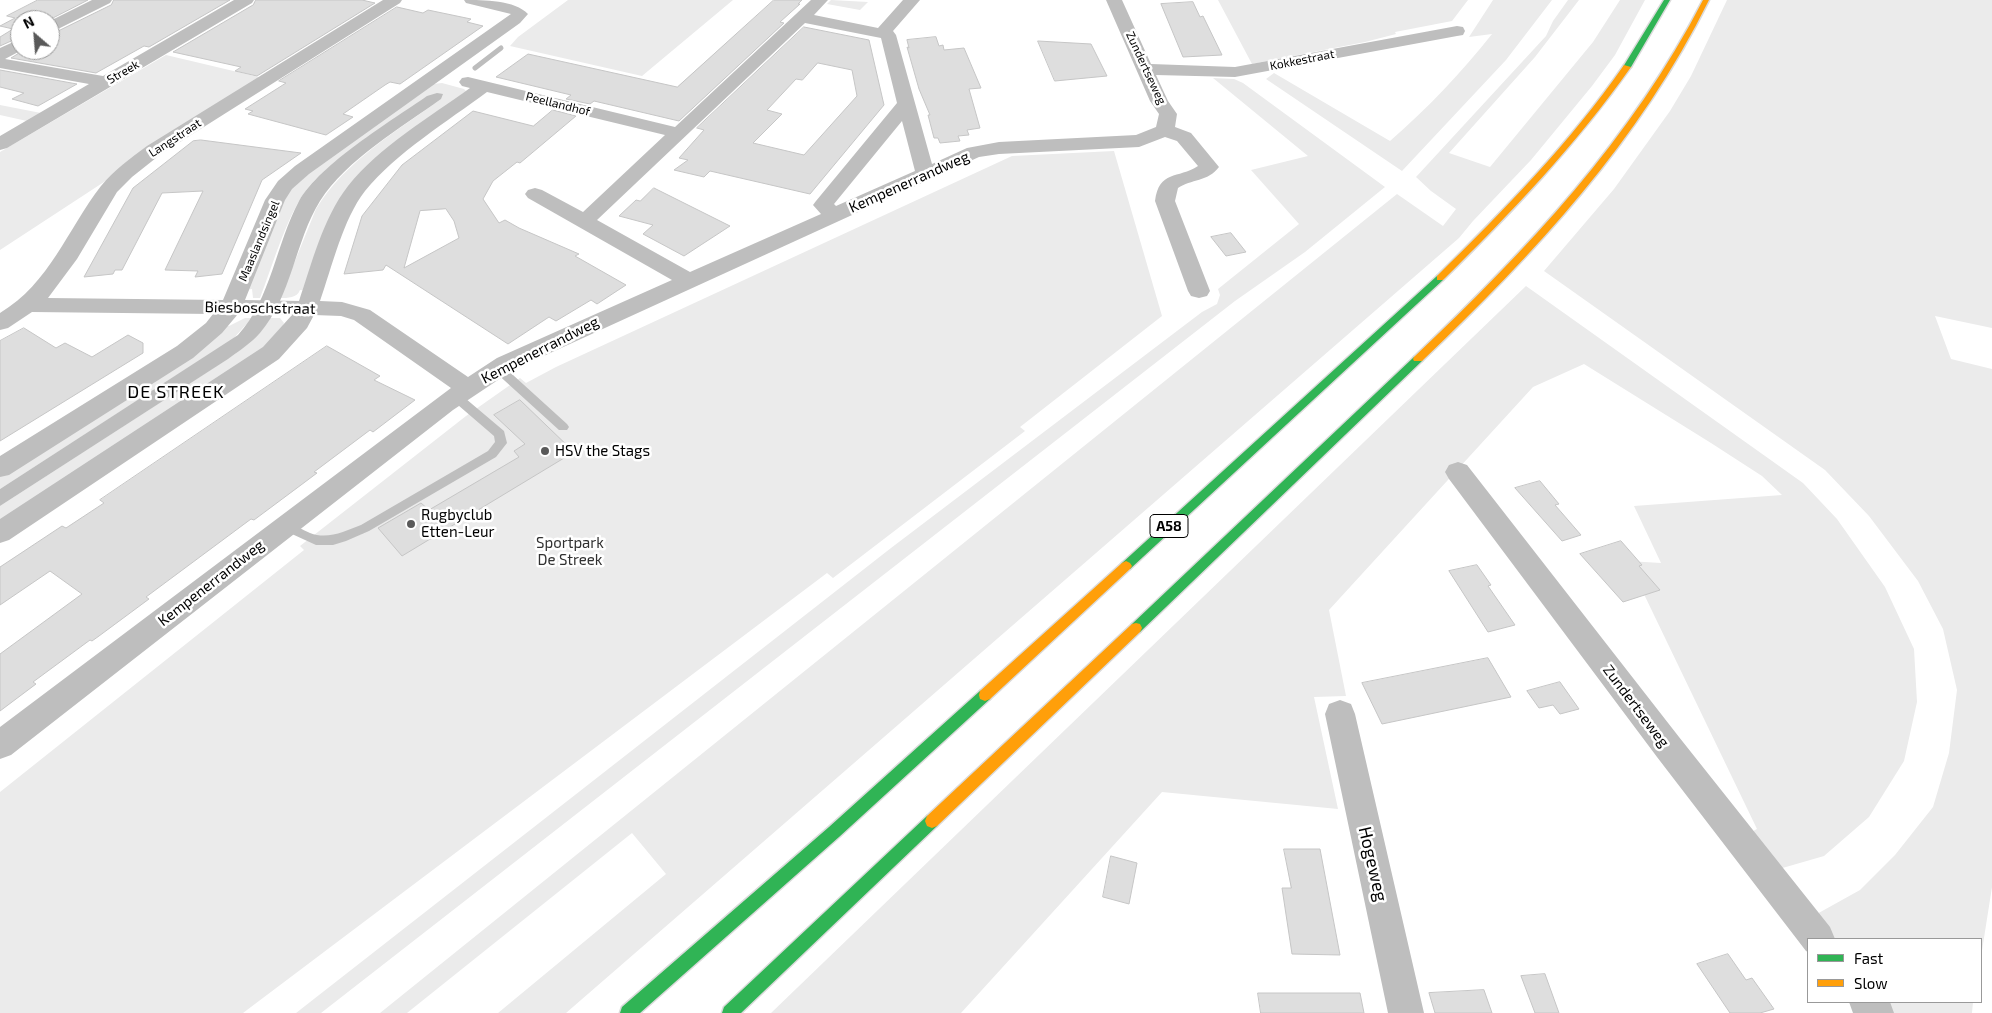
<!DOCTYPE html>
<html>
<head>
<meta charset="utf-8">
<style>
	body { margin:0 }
	#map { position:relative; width:1992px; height:1013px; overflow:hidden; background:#fff; font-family:"Exo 2",sans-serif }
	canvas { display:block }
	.legend { position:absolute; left:1807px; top:938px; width:175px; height:65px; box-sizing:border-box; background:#fff; border:1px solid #999; margin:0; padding:6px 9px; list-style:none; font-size:15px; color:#000 }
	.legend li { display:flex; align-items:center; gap:10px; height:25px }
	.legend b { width:25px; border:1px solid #999 }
	.north { position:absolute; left:10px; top:10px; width:50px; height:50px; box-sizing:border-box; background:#fff; border:1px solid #999; border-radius:50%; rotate:333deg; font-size:14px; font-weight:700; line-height:20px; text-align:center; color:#000 }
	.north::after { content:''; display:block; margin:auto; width:18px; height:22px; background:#595959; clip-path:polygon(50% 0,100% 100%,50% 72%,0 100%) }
</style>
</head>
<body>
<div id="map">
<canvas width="1992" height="1013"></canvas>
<ul class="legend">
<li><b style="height:6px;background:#30b455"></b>Fast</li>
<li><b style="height:6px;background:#ff9f0a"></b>Slow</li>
</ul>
<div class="north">N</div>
</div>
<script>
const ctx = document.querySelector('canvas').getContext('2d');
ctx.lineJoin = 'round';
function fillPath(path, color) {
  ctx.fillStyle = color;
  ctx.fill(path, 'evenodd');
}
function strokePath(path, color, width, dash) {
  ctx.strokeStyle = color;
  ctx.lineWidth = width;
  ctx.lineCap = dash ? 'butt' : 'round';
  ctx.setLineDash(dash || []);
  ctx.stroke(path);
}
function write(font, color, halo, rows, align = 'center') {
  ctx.font = font + ' "Exo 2",sans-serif';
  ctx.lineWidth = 5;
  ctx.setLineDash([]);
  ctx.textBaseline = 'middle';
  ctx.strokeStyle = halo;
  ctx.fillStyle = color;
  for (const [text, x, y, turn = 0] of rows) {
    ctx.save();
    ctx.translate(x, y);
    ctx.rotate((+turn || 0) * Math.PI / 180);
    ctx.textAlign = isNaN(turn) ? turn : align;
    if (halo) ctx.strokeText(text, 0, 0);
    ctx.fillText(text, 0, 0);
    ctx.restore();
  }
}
const green = new Path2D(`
	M568,0H733L642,76L510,46L518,37Z
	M831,0L868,2L860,10L827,4Z
	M1218,0H1468L1452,21L1395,32L1396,34L1365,42L1252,64Z
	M1493,0H1552L1506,60L1402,171L1266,79L1274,73L1390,141C1428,108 1461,73 1492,34L1469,37Z
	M1568,0H1579L1535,57L1449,153L1490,167L1593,42L1620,0H1645L1615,55L1592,86L1531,160L1473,221L1459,238L566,1013H498L666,874L632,833L407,1013H380L1397,194L1443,226L1456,209L1431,191L1416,177L1546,36L1553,21Z
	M1727,0H1992V328L1935,316L1951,359L1992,369V887L1981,957V939H1834L1815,915L1860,890L1895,855L1933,807L1949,753L1957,690L1943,629L1918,581L1869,516L1825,470L1544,271L1614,189L1670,111L1691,76Z
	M166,55L263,78L0,250V152Z
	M1213,78L1234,79L1243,83L1385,187L1305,252L1235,301L321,1013H296L891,548L1202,312L1217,304L1220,295L1218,289L1299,224L1251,170L1308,156Z
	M442,83L464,89L466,91L381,159L308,290H300C297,298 288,298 280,298L316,209C345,161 397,131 441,99C400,123 331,155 304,193C286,219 272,267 260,298H253L252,289L245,290L287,188L433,84Z
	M0,105L41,113L27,121L0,115Z
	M1114,151L1162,316L1020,427L1025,431L833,578L827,573L243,1013H0V792L304,550L300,546L466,416L520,378L526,383L556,367L1012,156Z
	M1526,286L1803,483L1837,519L1885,587L1914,649L1917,702L1904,761L1869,817L1824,856L1779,869L1751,832L1757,829L1628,561L1661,563L1634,506L1782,495L1762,476L1711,443L1584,364L1533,387L1329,610L1346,696L1314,697L1338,809L1162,792L961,1013H771Z
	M245,318H252L233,339L0,489V472L224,325L229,326Z
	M270,318H280L284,323L275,345L0,528V506L235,354L259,334Z
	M1883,1002H1973L1972,1013H1892Z`);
const water = new Path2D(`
	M437,93L443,94L441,99C401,128 347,159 320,201C295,241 292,296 260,333C251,343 239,351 228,359L0,506V489L238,335C271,299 276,244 299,201C320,164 391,121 427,96Z`);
const stream = new Path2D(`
	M475,68L501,48`);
const building = new Path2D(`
	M38,0H88L49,20H20V37L0,46V37L13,29L0,26L15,18L7,16Z
	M114,0H230L149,47L144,46L96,73L11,58L24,50H50V35L111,5Z
	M256,0H362L375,3L257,76L235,71L241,67L173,52L253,5Z
	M774,0H802L798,4H800L780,22L784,23L679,121L594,101L590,104L566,99L571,95L496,77L528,54L677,87Z
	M1193,2L1200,17L1203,16L1222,55L1183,57L1161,4Z
	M397,7L423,13L428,10L471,19L467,22L483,26L400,84L390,82L385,85L343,114L353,117L326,135L248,114L253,111L245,109L286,83L279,81Z
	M804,27L869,40L884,105L810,194L710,171L704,177L674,170L688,160L679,158L704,130L697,128ZM818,63L852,70L857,96L804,155L753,143L782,114L767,110L796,79L802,80Z
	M936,37L939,46L943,45L944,50L964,48L981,88L969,89L980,128L967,130L969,135L958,136L960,141L940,143L938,138H934L928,115H930L919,89L907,47L909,48L907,40Z
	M1038,41L1091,44L1107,76L1055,81Z
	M0,70L77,84L38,106L12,99L24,93L0,87Z
	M553,110L576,116L520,163L517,162L493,181L483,199L499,223L505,220L519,228L579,254L575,256L626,285L597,304L591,300L556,321L549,317L508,344L386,265L383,270L344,274L362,216L402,165L473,111L533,126ZM446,209L454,221L459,238L404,268L420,211Z
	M201,140L301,153L262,180L222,274L195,277L198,271L165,270L203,191L162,193L122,270H115L113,274L84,277L133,188L193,141Z
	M654,188L730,226L684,256L643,234L653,225L619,216L636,200L640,201Z
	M1231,233L1246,252L1226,256L1211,237Z
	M24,328L56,348L65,343L92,357L128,335L143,343V353L0,441V341Z
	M327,346L380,376L374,380L415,400L373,432L370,430L314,472L317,473L301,485L254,520L251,519L146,597L149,599L99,636L92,641L90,640L33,682L36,684L0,711V654L82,594L50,571L0,605V567L62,526L66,528L104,503L100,500Z
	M520,400L574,452L402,556L378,528L421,503L429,510L519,457L514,451L525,444L494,415Z
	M1540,481L1559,504L1555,505L1581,535L1562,541L1515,488Z
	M1621,541L1642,565L1639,566L1660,590L1623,602L1580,554Z
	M1477,565L1491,585L1488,586L1515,625L1488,632L1449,571Z
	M1488,658L1511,697L1382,724L1362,683Z
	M1560,682L1579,709L1560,714L1553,705L1539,708L1527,691Z
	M1284,849H1320L1340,955L1292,954L1282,888H1291Z
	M1111,856L1137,863L1129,904L1103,897Z
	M1728,954L1746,980L1752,978L1774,1009L1760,1013H1730L1697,964Z
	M1545,974L1559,1013H1535L1521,976Z
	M1484,990L1492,1013H1435L1429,993Z
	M1258,993H1360L1364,1013H1261Z`);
const lane = new Path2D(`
	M498,364L502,365L567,424L569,427L567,430H559L494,371L492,368Z
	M455,392L459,393L504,431L507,443L496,457L369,531L346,541L333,545H316L281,529L279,526L281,523L285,521C294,524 302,530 310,533C328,540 345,531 361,525L488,451L495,442L494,436L451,399L449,396Z`);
const street = new Path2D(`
	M92,0H112L110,3L50,33V21Z
	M234,0H254L252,3L7,148L0,150V136L89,84L0,68V48L20,39V50H22L5,59L103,76Z
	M383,0H402L400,3L161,154L132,177L117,192L77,259L48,298L223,300L265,200L278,181L295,166L511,14L466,3L464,0C484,0 515,0 528,14L520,23L309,174L292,189L285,200L245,300L299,301C312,263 323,218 348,186C379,147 430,117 470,88L462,86L459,82L462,78L468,77L675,127L811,0H828L814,15L878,28L903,0H920L893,31L896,35L932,164L967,148L999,142L1136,135L1156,127L1159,114L1150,101L1106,0H1122L1151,64L1235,67L1457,26L1463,27L1465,31L1463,35L1457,36L1235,77L1156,75L1168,101L1177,114L1175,127L1191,133L1219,167C1208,182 1191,179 1178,188L1175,201L1210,291L1207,296L1199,298L1191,296L1188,291L1155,201C1159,170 1178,179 1198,166L1177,141L1165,137L1139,147L999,154L979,157L513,370L453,410L11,755L0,759V727L451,388L354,320L341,316L314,315L307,328L279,359L9,540L0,543V519L263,347L292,315L238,314L222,333L193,358L9,475L0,477V456L177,346L206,323L213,314L32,312L8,328L0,330V313C50,283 67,230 101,186C114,170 131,158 147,146ZM805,23L881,38L897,103L816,201L813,205L821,214L690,272L597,220ZM487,92L665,135L583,212L542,190L535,188L528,190L525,194L528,198L672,280L497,358L468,377L370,310L342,302L320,301C332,267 343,219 365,191C396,153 448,121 487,92ZM902,121L915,171L836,206L834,204Z
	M1458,462L1467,465L1679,737L1830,927L1835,939H1808V952L1806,951L1657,757L1449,479L1445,472L1449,465Z
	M1340,700L1351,704L1355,714L1424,1013H1388L1325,714L1329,704Z
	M1849,1002H1890L1894,1013H1853Z`);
const fast = new Path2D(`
	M1664,0H1670L1631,67L1624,69L1623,67Z
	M1440,275L1443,276V280L1130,569H1122L1120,566L1122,563L1437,276Z
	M1418,356L1423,359L1422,361L1140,632L1136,633L1132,632L1130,628L1132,624L1414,357Z
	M985,689L990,691L991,695L990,699L839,837L640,1013H620L622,1007L829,827L980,691Z
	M932,814L937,816L939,821L937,826L741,1013H722L724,1007L927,816Z`);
const slow = new Path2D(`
	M1703,0H1709C1639,142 1535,253 1422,361H1414L1413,359L1414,357C1528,249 1631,140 1703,0Z
	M1624,65L1631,67C1576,145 1511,213 1443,280H1437V276C1504,210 1570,143 1624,65Z
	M1126,561L1130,563L1132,566L1130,569L990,699L985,701L980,699L979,695L980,691L1122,563Z
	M1136,623L1140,624L1142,628L1140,632L937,826L932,828L927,826L925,821L927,816L1132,624Z`);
const markers = [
	[545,451,5,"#595959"],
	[411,524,5,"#595959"]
];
const farStreetnames = [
	["Kokkestraat",1302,60,-11],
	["Zundertseweg",1146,68,65],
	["Streek",123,72,-30],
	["Peellandhof",558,104,14],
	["Langstraat",175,138,-33],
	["Maaslandsingel",259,241,-67]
];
const shields = [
	[1169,526,38]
];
const shieldNames = [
	["A58",1169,526]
];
const streetNames = [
	["Kempenerrandweg",909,182,-24],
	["Biesboschstraat",260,308,1],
	["Kempenerrandweg",540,350,-27],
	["Kempenerrandweg",211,583,-38],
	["Zundertseweg",1636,706,53]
];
const poiNames = [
	["HSV the Stags",555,451],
	["Rugbyclub",421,515],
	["Etten-Leur",421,532]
];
const parkNames = [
	["Sportpark",570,543],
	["De Streek",570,560]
];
const quarterNames = [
	["DE STREEK",176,392]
];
const nearStreetnames = [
	["Hogeweg",1373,864,77]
];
fillPath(green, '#ebebeb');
fillPath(water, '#bdbdbd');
strokePath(stream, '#bdbdbd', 5);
fillPath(building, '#dedede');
strokePath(building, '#c6c6c6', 1);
strokePath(fast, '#dbdbdb', 3);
strokePath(slow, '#dbdbdb', 3);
fillPath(lane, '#bebebe');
fillPath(street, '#bebebe');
fillPath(fast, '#30b455');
fillPath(slow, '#ff9f0a');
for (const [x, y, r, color] of markers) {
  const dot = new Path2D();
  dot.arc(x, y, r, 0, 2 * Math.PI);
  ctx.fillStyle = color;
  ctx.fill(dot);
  strokePath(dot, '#fff', 2);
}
write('12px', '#000', '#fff', farStreetnames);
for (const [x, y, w] of shields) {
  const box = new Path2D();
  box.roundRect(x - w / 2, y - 11.5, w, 23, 4);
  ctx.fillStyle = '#fff';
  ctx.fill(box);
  strokePath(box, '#000', 1);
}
write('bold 14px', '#000', null, shieldNames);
write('15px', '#000', '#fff', streetNames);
write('15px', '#000', '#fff', poiNames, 'left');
write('15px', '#313131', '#fff', parkNames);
ctx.letterSpacing = '1px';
write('18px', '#000', '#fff', quarterNames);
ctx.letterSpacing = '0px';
write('18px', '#000', '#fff', nearStreetnames);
</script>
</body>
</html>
